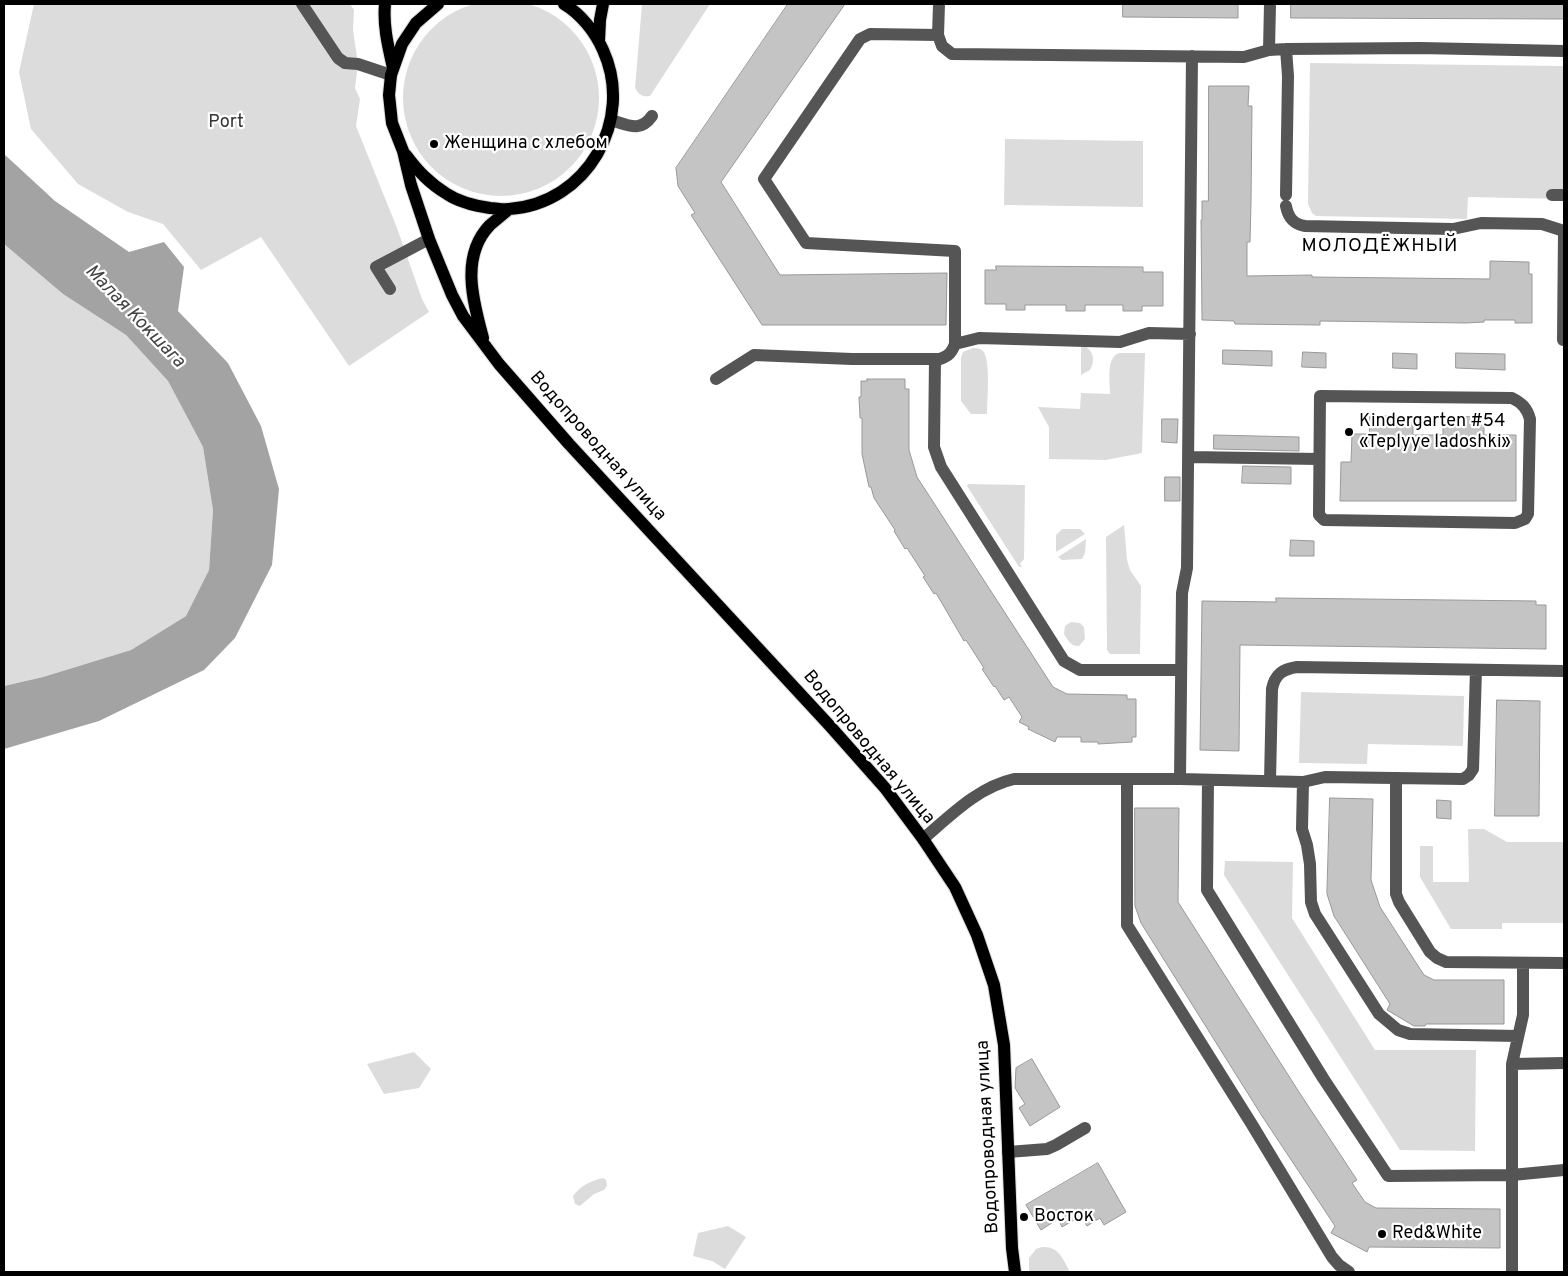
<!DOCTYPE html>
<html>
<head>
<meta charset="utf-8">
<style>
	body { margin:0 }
	#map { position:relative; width:1568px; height:1276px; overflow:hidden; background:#fff; font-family:Overpass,sans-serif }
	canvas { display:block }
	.frame { position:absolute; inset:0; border:5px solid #000; pointer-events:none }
</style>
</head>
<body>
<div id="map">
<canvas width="1568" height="1276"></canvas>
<div class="frame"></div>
</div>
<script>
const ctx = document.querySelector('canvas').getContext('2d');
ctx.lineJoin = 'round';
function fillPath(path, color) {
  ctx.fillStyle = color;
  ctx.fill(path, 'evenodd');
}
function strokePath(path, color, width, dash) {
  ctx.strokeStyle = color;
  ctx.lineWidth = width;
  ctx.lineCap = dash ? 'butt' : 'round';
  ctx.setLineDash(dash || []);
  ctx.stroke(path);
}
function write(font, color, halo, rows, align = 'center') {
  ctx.font = font + ' Overpass,sans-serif';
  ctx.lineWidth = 4.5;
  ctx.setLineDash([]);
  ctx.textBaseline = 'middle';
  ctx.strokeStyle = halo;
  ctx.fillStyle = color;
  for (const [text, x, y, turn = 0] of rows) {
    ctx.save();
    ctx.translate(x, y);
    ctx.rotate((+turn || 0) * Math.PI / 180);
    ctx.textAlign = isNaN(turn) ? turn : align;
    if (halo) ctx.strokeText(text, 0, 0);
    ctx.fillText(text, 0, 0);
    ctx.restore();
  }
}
const green = new Path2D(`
	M403 98a98 98 0 1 1 196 0a98 98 0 1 1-196 0Z
	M34,4H350L354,10L353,30L358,64L355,88L360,99L356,126L397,228L422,299L429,312L349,366L261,237L201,270L163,224L128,212L78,184L31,129L19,72Z
	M642,4H710L650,96C642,97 639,95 635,88Z
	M1310,63L1564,66V199L1468,197L1467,219L1316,216L1312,213L1308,204Z
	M1005,139L1143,141V207L1004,205Z
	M4,244L63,294L126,335L168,381L203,447L213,510L209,570L186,616L131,650L43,677L4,686Z
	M1081,344C1093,349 1096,359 1090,370L1081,375Z
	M973,348C976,348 980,348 983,351C991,360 987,401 987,414H971L961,401V358L963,352Z
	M1119,353H1145L1142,453L1106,460L1049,459V427L1038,407L1080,409L1081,393L1110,394C1110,382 1106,357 1119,353Z
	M968,484L1025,485L1024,559L1020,564L1022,567H1019L967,486Z
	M1124,525L1127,560L1130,570L1141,586L1140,654H1110L1107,650L1106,537Z
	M1062,529H1080L1085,534L1056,552V535Z
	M1086,539L1085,553L1082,559L1062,560L1058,557Z
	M1071,622L1080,623L1084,627L1085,639L1079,646C1071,647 1068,640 1064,634L1065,626Z
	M1301,692L1464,696L1463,746L1368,744L1367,764L1299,763Z
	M1468,829H1484L1507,842H1564V923H1502V929H1451L1420,877V846H1433V882H1469Z
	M1225,861L1293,862L1292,918L1375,1050H1476L1475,1151L1400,1150L1224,875Z
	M414,1052L431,1069L419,1088L384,1094L367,1064Z
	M603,1178L606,1180L607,1186L604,1190L594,1194L580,1206L575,1204L573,1196C580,1186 590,1181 603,1178Z
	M728,1226L746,1237L725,1269L712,1261L693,1256L698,1233Z
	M1042,1247C1059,1246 1063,1259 1070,1272H1029V1258L1036,1249Z`);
const water = new Path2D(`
	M4,154L55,201L129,252L164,242L184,267L178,311L228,363L261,426L279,489L272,565L235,638L204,670L99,721L4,749V686L43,677L131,650L186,616L209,570L213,510L203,447L168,381L126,335L63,294L4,244Z`);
const building = new Path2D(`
	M788,4H845L721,182L780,275L947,273L946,325H762L691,215L695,213L678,186L676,168Z
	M1123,4H1238V18L1123,17Z
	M1291,4H1564V19L1291,18Z
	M1209,86H1249L1248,106H1252L1251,202L1250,242H1247V276L1312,275V277L1490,279V261L1529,262V274H1532V323H1515V320H1484V322L1466,323L1320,321V325L1235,324L1234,321L1202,320L1201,220H1202V201H1208Z
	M996,266L1143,267V272H1163V306H1142V311H1123V305H1085V311H1066V305H1025V310H1006V304H985V270H996Z
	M1223,350L1272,351V366L1223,364Z
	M1303,352L1326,353V368L1302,367Z
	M1393,353L1417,354V369L1393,368Z
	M1456,353L1505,354V370L1456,368Z
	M867,379H905V389H909V450L917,477L1053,687L1067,694L1127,695V699H1136V737H1132V742L1098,744V742H1081V737H1057L1055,742L1028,729L1029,727L1019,722L1022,717L1009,697L1004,700L995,686L994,687L982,669L984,668L966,640L964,641L936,593L934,594L923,577L925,576L907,548L905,549L894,531L895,530L874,498L871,487H869L862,454V418H860L859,397H861V381H867Z
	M1370,416H1413V435H1443V416L1484,417V435H1516V501H1340L1341,462H1351L1352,434H1369Z
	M1162,419H1178L1177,443L1162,442Z
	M1214,435L1299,437V451L1214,449Z
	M1243,466L1291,467V484L1242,483Z
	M1165,477H1180V501H1165Z
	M1291,540L1314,541V556H1290Z
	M1276,598L1536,601V605H1546V649L1240,645L1239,751L1200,750L1202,601L1276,602Z
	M1497,700L1540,701L1539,816H1495Z
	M1330,798L1373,799L1371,880L1380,907L1424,975L1434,980H1504V1024H1426L1425,1026H1414L1387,1010L1390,1004L1334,916L1327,894Z
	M1437,800L1451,801V819L1437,818Z
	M1135,808H1179L1178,902L1299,1092L1357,1180L1352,1183L1365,1202L1376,1208L1500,1209V1248L1369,1247L1367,1252L1331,1233L1335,1226L1262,1116L1141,923L1135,906Z
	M1032,1059L1060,1107L1030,1126L1019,1108L1025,1104L1015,1088L1016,1068Z
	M1098,1163L1126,1212L1104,1225L1100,1218L1087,1226L1081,1216L1062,1227L1058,1219L1041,1230L1026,1205Z`);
const minor = new Path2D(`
	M302,4L338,58L345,63L358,64L391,75
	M939,4L938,35L870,34L860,39L764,179L806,243L955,251V344
	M938,35L942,46L952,54L1244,57L1269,50L1286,49L1420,48L1564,51
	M1269,50L1270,4
	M611,120C628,125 640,133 652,116
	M1286,195L1288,76L1286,49
	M1552,195H1564
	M1286,206C1288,217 1293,224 1305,226L1453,229L1481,223L1542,224L1564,231L1563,340
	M390,289L376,267L429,239
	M935,359L934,447L941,467L1064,661L1080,670H1180
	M716,379L754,355L852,359H940C949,356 952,352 955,344L979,338L1120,342L1149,333L1190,334
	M1320,396L1512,398C1522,403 1527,408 1530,419L1528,514L1525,519L1515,523L1324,520L1319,515V511Z
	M1189,457L1319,459
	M1127,779V925L1251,1123L1332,1257L1339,1265L1349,1272
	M1180,779L1182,593L1187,568L1192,56
	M1396,779V894L1399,902L1430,952L1437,958L1446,962L1564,963
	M1208,780L1207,890L1323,1078L1388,1176L1512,1175L1564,1170
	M1270,781L1272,689C1275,674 1283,669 1297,667L1564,671
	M1303,782L1302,829L1307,845L1310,864L1311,902L1315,914L1379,1014L1398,1030L1410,1034L1518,1036
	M923,839C950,816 978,787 1014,779H1180L1303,782L1325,777L1463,779L1469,775L1473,769L1476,670
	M1512,1064L1564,1063
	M1008,1152L1047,1149L1056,1145L1085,1128
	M1512,1272V1064L1523,1015V964`);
const major = new Path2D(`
	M385,4C383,26 388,46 393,68
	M438,4L416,23L402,44L391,75L389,95L392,123L403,151L411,185L429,239L452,295L463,316L499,364L569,444L830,726L885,788L923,839L955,887L977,935L994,985L1004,1045L1012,1248L1015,1272
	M599,41L600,20L603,4
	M406,155C418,171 429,183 447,194C459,202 476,206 490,208C496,208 503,210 509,209C587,204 635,120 603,50C595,32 581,14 564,4
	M483,338C473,301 460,256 490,225C496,220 502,215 508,210`);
const markers = [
	[434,144,5,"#000"],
	[1349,432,5,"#000"],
	[1024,1217,5,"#000"],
	[1382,1234,5,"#000"]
];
const parkNames = [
	["Port",226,123]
];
const poiNames = [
	["Женщина с хлебом",444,144],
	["Kindergarten #54",1359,422],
	["«Teplyye ladoshki»",1359,443],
	["Восток",1034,1217],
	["Red&White",1392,1234]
];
const streetNames = [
	["Водопроводная улица",597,447,48],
	["Водопроводная улица",868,748,50],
	["Водопроводная улица",989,1137,-93]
];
const neighbourhoodNames = [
	["МОЛОДЁЖНЫЙ",1380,247]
];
const waterNames = [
	["Малая Кокшага",134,317,46]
];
fillPath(green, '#dcdcdc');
fillPath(water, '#a3a3a3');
fillPath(building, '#c4c4c4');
strokePath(building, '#999', 1);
strokePath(major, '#dbdbdb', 14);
strokePath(minor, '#555', 12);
strokePath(major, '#000', 12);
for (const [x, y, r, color] of markers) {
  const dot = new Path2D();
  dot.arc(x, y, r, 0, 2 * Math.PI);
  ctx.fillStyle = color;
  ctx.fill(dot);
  strokePath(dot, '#fff', 2);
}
write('18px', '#333', '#fff', parkNames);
write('18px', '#000', '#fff', poiNames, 'left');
write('18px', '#000', '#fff', streetNames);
ctx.letterSpacing = '1px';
write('19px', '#000', '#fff', neighbourhoodNames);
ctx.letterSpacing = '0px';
write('italic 19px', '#444', '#fff', waterNames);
</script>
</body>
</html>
